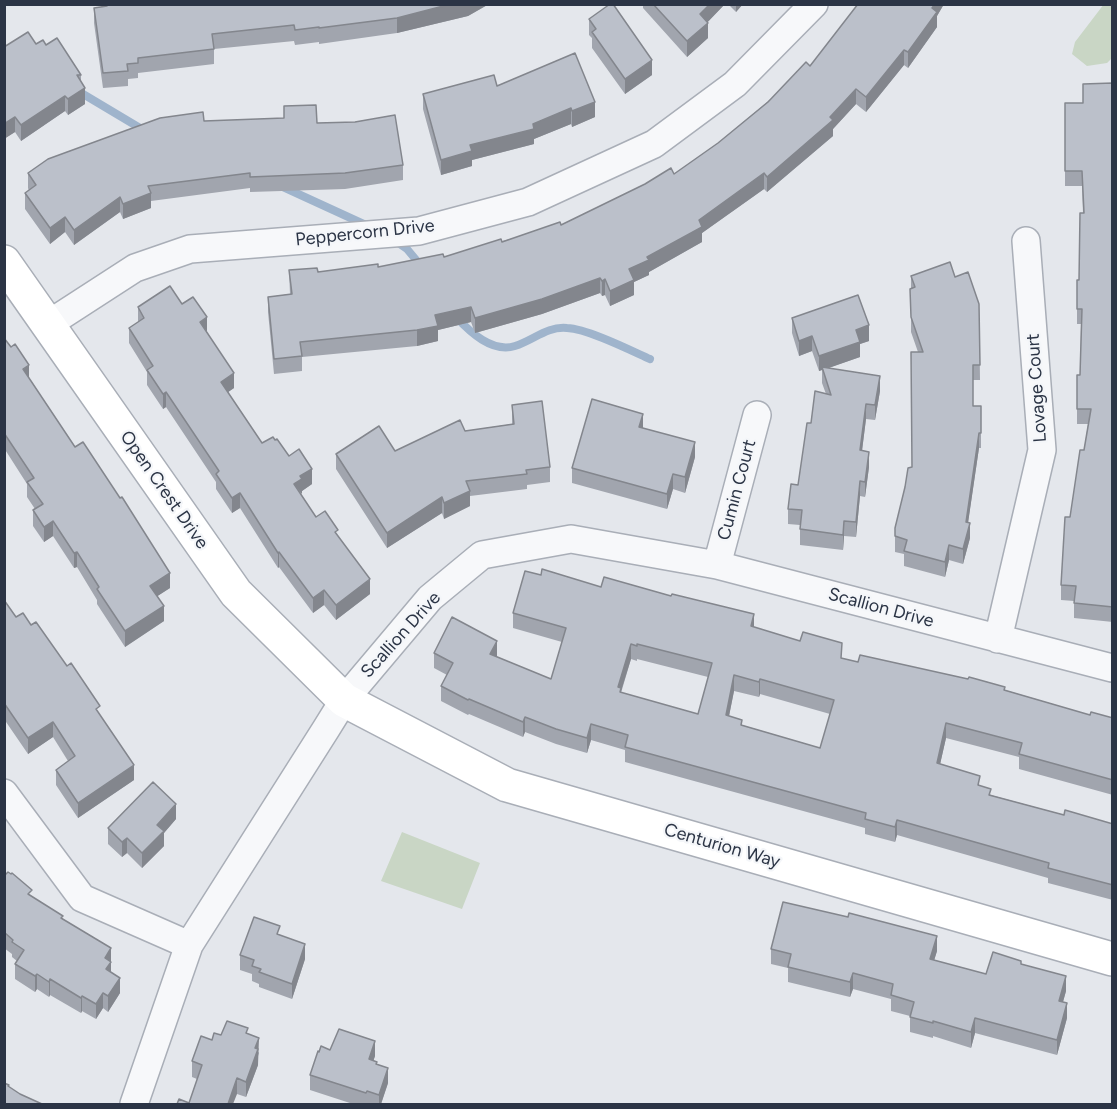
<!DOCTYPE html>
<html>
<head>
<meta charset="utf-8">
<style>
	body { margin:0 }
	#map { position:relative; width:1117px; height:1109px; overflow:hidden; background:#e4e7ec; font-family:Figtree,sans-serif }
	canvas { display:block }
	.frame { position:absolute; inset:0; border:6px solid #2b3445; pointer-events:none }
</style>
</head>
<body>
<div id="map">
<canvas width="1117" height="1109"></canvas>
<div class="frame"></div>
</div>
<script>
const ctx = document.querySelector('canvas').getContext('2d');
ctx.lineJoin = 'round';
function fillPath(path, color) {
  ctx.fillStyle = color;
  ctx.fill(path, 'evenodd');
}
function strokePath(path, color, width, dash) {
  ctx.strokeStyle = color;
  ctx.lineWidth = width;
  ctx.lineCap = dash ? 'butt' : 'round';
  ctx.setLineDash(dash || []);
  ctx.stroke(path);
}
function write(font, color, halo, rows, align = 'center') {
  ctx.font = font + ' Figtree,sans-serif';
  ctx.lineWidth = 4.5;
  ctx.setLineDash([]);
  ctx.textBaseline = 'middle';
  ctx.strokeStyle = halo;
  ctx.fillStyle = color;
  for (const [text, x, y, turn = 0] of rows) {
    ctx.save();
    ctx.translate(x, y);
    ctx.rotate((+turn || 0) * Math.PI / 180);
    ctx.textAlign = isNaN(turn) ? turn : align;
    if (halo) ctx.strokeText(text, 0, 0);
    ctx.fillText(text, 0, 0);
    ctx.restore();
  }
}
const green = new Path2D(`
	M1104,4L1112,5V58L1107,63L1087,66L1072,54L1075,42Z
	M402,832L480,863L462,909L381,881Z`);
const stream = new Path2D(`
	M78,91L145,131
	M283,187L368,226
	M394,240L407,249L422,267
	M456,317C470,332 492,353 515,346C534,340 547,326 567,328C588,329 630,350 650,359`);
const street = new Path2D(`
	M47,325L135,268L190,249L419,231L528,202L654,144L735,84L814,4
	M717,565L757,415
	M998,639L1042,450L1026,241
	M4,793L82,898L189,945
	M134,1104L189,945L326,729L344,700L430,598L482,555L571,539L717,565L1112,668`);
const secondary = new Path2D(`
	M4,262L236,593L344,700L507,785L1112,959`);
const wall = new Path2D(`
	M107,4H489L468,16L397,33L319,44V42L295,45L294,41L214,49V64L138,73V78L128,79V86L103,88L94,23V8L107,6Z
	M643,4H725L707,22L708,38L687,57L643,8Z
	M728,4H743L736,12Z
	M858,4H944L937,16V27L908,68L904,65L866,112L856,104L833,129V136L767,192L764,189L702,233V242L649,272V275L634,282V295L610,306L605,295L602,296L600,293L542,314L475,333L471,322L438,330V341L417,346L302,357V371L274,374L268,312V297L290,294L289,270L318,272L378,267L444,257L561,225L674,174L718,143L810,66Z
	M589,19L652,75L625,94L592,48V38L589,35Z
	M36,44L46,45L81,75V83L85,104L68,115L65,111L21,141L15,132L4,139V47Z
	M1113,83V622L1074,618V601L1061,600V585L1070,517L1084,450L1088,424H1077V375H1080L1081,324H1077V280H1079L1083,213L1082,186H1065V103H1083Z
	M497,86L595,117L572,127L571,124L534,139V144L472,160V166L441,175L423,109V94Z
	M204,121L317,123L403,165V180L345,189L250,192V188L151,201V208L123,219L120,212L74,245L65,232L50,244L25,209V193L29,191L28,188V173Z
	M911,276L955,277L979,304L980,380H973V406H981V448H979L968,522L970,538L963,564L949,560L945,577L904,566V554L895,552V528L912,467L918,352L911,332Z
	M182,304L207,332L234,388L228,392L262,443L289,456L312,484L302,491L301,494L316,517L338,536L370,594L336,620L324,605L313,613L279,567L278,568L240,508L232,513L216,489V482L166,407L163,409L147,385V372L129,343V328L138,322V307Z
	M792,318L869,341L860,344V357L828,368L880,391L875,420L866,419L862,451L869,467L865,497L860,496L856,537L844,536L843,550L800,545V525L788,524V509L798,485L811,423L826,394L822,383V370L819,371L812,351L799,356L792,333Z
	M4,338L29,378L170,588L157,596L164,621L125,647L97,604V600L77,567L74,568L53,536L44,542L33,526V510L35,509L27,497V484L4,448Z
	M512,405L550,467V482L527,485V489L470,496V506L444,519L442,513L387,548L336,469V454L395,451L465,431L512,424Z
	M643,428L695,457L685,493L673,489L667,509L572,483V468Z
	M541,575L601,587L754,627L842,659L1005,690L1090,715L1113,718V795L1019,769V757L946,738L940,764L980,786L991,795L1064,815L1113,824V900L1048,883V878L897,835L895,842L865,834V828L625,762V750L591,740L587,753L556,744L525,732L523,737L469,714L468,715L441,701V686L447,675L434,668V653L497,656V657L551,679L562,642L513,628V613ZM631,659L637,661V659L708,677L698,714L621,693ZM734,691L759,697L760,694L830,714L820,748L742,725L729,716Z
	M4,600L16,617L31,625L100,715L134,780L78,818L56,785V770L68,761L53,737L28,754L4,719Z
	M176,819L164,833V846L142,868L127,853L122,857L108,844V828Z
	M4,876L63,919L111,963V972L120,993L108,1012L103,1008L96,1019L82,1011L81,1013L50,995L49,997L37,989L35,992L15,979V964L17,961L12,957V954L4,948Z
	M280,935L305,959L292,999L259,987V984L252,981V974L240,970V955Z
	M771,949L937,951L934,960L986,974L1021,964L1066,991L1063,1002L1067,1018L1057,1055L975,1033L971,1048L933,1036V1038L910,1032V1016L891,1011V999L853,989L850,997L788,982V968L771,964Z
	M248,1034L259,1053L258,1056V1065L246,1097L237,1094L189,1103L197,1079L192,1077V1061L212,1040L221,1035Z
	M330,1050L375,1056L373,1061L377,1064L388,1083L381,1104H353L310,1090V1075L319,1052Z`);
const shadedWall = new Path2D(`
	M451,4H489L468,16L397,33V18Z
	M710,4H725L705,25L708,23V38L687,57V41L700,14Z
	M736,4H743L736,12Z
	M935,4H944L937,16V27L908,68V52Z
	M904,50V65L866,112V97Z
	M652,60V75L625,94V79Z
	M85,88V104L68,115V99Z
	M856,89V104L833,129V136L767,192V177L830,117Z
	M65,96V111L21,141V125Z
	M595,102V117L572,127V111Z
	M571,108V124L534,139V144L472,160V166L441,175V160L470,145L533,124Z
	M15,117V132L4,139V124Z
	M764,173V189L702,233V242L649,272V275L634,282V295L610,306V291L629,269L647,257Z
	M151,193V208L123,219V204Z
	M120,197V212L74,245V230Z
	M65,217V232L50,244V228Z
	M600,278V293L542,314L475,333V318Z
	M605,279V295L602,296V281Z
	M471,307V322L438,330V341L417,346V330L435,315Z
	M207,317V332L200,322Z
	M869,325V341L860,344V357L823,370L822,367V370L819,371V356L856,330Z
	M812,336V351L799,356V341Z
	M29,365V380L23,369Z
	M234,373V388L221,397V382Z
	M880,376V391L875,420V405Z
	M166,392V407L163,409V394Z
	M866,404V419L860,466V450Z
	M643,414V430L639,427Z
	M979,433V448L966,537V522Z
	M695,442V457L685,493V477Z
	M869,452V467L865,497V482Z
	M312,469V484L302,491V494L294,484L300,476Z
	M673,474V489L667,509V494Z
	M860,481V496L856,537V522Z
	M470,491V506L444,519V503Z
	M240,493V508L232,513V498Z
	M442,497V513L387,548V533Z
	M53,521V536L44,542V527Z
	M844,521V536L843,550V535Z
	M970,523V538L963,564V549Z
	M949,545V560L945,577V562Z
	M77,552V567L74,568V553Z
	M279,552V567L278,568V553Z
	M170,573V588L150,601V586Z
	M370,579V594L336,620V605Z
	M324,590V605L313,613V598Z
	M164,606V621L125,647V631Z
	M754,614V630L751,626Z
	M497,641V656L490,669V654Z
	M631,644V659L621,691V704L618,687Z
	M734,675V691L726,731V715Z
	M760,679V694L759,697V682Z
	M525,717V732L523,737V722Z
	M53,722V737L28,754V738Z
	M946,723V738L937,778V763Z
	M591,724V740L587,753V738Z
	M134,765V780L78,818V803Z
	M176,804V819L164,833V846L142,868V853L157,825Z
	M897,820V835L895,842V827Z
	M127,838V853L122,857V842Z
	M937,936V951L930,974V959Z
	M305,944V959L292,999V984Z
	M111,948V977L106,985L105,958Z
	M853,973V989L850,997V982Z
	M37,974V989L35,992V976Z
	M1066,976V991L1059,1016V1001Z
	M120,978V993L108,1012V996Z
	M50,979V995L49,997V982Z
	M103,993V1008L96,1019V1004Z
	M82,996V1011L81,1013V998Z
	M1067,1003V1018L1057,1055V1040Z
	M975,1018V1033L971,1048V1032Z
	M259,1038L258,1065L246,1097V1082L255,1048Z
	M375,1041V1056L369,1074V1059Z
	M388,1068V1083L381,1104H379V1095Z
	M237,1078V1094L233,1104H228Z`);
const building = new Path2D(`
	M107,4H451L397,18L319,28V27L295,30L294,25L212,34L214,49L138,58V63L127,64L128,71L103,73L94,8L107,6Z
	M610,4H613L652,60L625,79L592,32L596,29L589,19Z
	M653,4H710L700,14L708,23L687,41Z
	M858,4H935L932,8L937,12L908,52L904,50L866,97L856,89L830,117L833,120L767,177L764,173L699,220L702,227L647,257L649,260L629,269L634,280L610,291L605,279L602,281L600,278L542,299L475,318L471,307L435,315L438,326L417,330L300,342L302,356L274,359L268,297L292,294L289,270L317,268L318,272L378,264V267L443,254L444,257L501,239L502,242L560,222L561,225L645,184L671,168L674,174L718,143L768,102L806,62L810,66Z
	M28,32L36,44L43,40L46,45L57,38L81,75H77L85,88L68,99L65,96L21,125L15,117L4,124V47Z
	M575,53L595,102L572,111L571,108L533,124L534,129L470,145L472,151L441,160L423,94L494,75L497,86Z
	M1113,83V607L1074,603L1076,586L1061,585L1065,517H1070L1080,450H1084L1091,409H1077V375H1080L1082,309H1077V280H1079L1080,213H1084L1082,171H1065V103H1083V84Z
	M316,105L317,123L355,122L395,115L403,165L345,173L250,177V173L148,186L151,193L123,204L120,197L74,230L65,217L50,228L25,193L36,185L28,173L48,159L160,118L203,112L204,121L284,118V106Z
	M950,262L955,277L968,272L979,304L980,365H973V406H981V433H979L966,522L970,523L963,549L949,545L945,562L904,551L907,540L895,536V528L905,487L908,468L912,467L911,352H923L911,317L910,289L915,287L911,276Z
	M170,286L182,304L193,297L207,317L200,322L234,373L221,382L262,443L273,437L275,440L277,439L289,456L299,449L312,469L300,476L302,479L294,484L316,517L325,511L338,530L335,532L370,579L336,605L324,590L313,598L279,552L278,553L240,493L232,498L216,474L219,471L166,392L163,394L147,370L153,366L129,328L144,318L138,307Z
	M858,295L869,325L856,330L860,342L819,356L812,336L799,341L792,318Z
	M4,338L11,347L15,344L29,365L23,369L75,447L83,442L120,498L122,497L170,573L150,586L164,606L125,631L97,589L99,587L77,552L74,553L53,521L44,527L33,510L43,504L27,482L34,478L4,433Z
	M822,367L880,376L875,405L866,404L860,450L869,452L865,482L860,481L856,522L844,521L843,535L800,529L802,510L788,509L791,484L798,485L807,423H811L815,391L831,395Z
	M592,399L643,414L639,427L695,442L685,477L673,474L667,494L572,468Z
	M542,401L550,467L526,470L527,474L466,481L470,491L444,503L442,497L387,533L336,454L379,426L395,451L460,420L465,431L514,424L512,405Z
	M542,569L601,587L604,577L671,596L672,594L754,614L751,626L800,641L803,632L842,643L841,658L858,662L860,655L968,679L969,677L1005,687L1004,690L1090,715L1091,712L1113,718V780L1019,754L1022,743L946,723L937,763L980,776L978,785L991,789L989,795L1064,815L1065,810L1113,824V885L1048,868L1049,863L897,820L895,827L865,819L866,813L625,747L628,735L591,724L587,738L556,729L525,717L523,722L469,699L468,700L441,686L453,663L434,653L452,617L497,641L490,654L551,679L566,628L513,613L525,571L541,575ZM631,644L637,646V644L712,663L698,714L620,692L621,688L618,687ZM734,675L759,682L760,679L834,700L820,748L741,725L742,720L726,715Z
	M4,600L16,617L23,613L31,625L36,622L67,666L71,663L100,706L96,709L134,765L78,803L56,770L75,756L53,722L28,738L4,703Z
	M153,782L176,804L157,825L164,831L142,853L127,838L122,842L108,828Z
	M8,872L11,874L12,873L32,890L28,894L63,916L61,918L111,948L105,958L111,962L106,969L120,978L108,996L103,993L96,1004L82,996L81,998L50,979L49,982L37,974L35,976L15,964L24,950L12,942L13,940L4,932V876Z
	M783,902L848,917L849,913L937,936L930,959L986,974L993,952L1021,961V964L1066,976L1059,1001L1067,1003L1057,1040L975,1018L971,1032L933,1021V1023L910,1017L914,1002L891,995L893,984L853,973L850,982L788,967L791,954L771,949Z
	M254,917L280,926L277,934L305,944L292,984L259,972L261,969L252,966L254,960L240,955Z
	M227,1021L248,1028L246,1033L259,1038L255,1048L258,1049L246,1082L237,1078L228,1104H177L179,1099L189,1103L202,1065L192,1061L201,1036L212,1040L214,1033L221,1035Z
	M339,1029L375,1041L369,1059L377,1062L376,1064L388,1068L379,1095L367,1091L366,1093L310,1075L318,1051L319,1052L321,1046L330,1050Z
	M4,1083L9,1085L8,1086L20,1094L42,1104H4Z`);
const streetNames = [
	["Peppercorn Drive",365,233,-6],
	["Lovage Court",1037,388,-94],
	["Open Crest Drive",164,490,55],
	["Cumin Court",737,490,-75],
	["Scallion Drive",881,608,15],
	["Scallion Drive",401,635,-48],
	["Centurion Way",722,846,16]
];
fillPath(green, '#c9d6c5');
strokePath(stream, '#9fb4cc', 8);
strokePath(street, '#a9aeb7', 30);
strokePath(secondary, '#a9aeb7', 36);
strokePath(street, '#f7f8fa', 27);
strokePath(secondary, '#fff', 33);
fillPath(wall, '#a1a5ae');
fillPath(shadedWall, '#83868d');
fillPath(building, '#bbc0ca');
strokePath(building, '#83868d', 1.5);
write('18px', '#2b3445', '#f4f6f9', streetNames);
</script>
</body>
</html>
